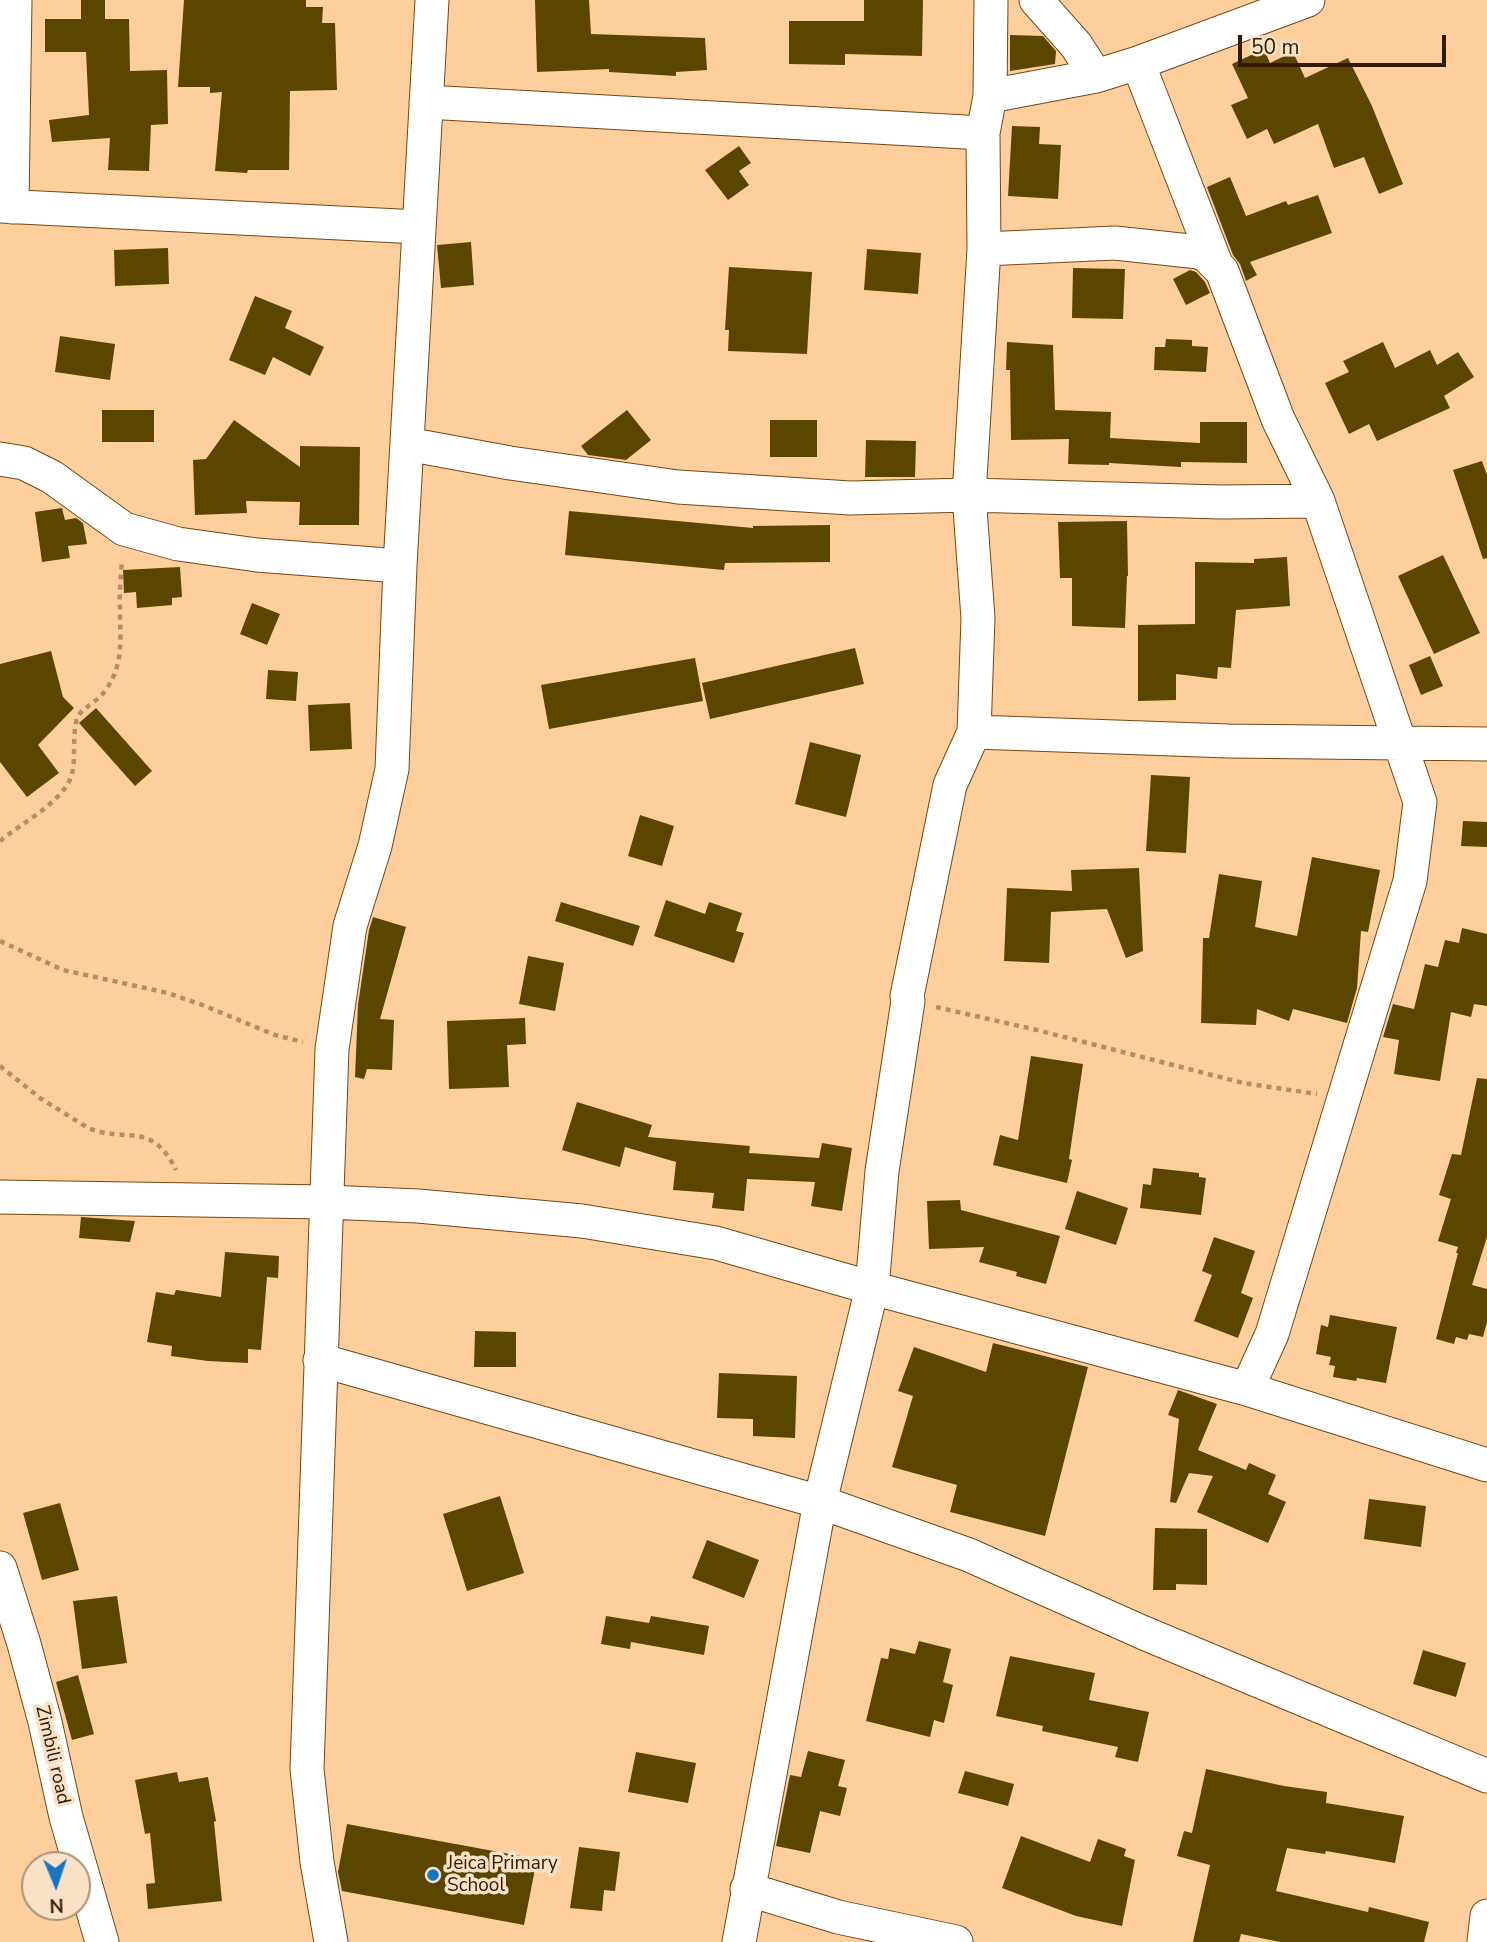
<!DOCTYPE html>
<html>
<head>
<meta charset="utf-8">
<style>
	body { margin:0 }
	#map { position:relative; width:1487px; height:1942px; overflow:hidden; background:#fecf9c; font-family:"Nunito Sans",sans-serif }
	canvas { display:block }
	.north { position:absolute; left:21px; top:1851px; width:70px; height:70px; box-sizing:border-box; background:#f9e1c8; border:2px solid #a99278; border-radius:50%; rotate:178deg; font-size:19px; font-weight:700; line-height:28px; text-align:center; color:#311c01 }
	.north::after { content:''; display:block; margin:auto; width:24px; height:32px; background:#1776c3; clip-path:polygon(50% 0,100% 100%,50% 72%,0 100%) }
	.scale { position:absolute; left:1238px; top:35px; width:208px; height:32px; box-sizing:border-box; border:4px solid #311c01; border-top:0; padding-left:9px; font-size:21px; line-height:24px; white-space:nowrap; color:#311c01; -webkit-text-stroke:5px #f9e1c8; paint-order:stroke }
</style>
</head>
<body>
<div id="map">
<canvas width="1487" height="1942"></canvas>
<div class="north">N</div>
<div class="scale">50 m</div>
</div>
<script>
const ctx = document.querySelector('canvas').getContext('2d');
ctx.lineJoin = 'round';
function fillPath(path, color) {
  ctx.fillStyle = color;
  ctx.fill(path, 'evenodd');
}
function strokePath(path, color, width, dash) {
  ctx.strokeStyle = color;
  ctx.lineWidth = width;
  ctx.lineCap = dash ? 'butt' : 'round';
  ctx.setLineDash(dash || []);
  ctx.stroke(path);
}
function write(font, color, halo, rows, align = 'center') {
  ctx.font = font + ' "Nunito Sans",sans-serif';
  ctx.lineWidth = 7;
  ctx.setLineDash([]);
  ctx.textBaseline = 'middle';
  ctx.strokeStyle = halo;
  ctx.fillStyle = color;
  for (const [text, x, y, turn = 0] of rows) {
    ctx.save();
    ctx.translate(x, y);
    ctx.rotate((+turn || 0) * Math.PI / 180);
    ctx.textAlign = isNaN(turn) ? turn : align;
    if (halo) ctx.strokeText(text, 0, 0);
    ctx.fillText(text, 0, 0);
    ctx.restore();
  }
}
const building = new Path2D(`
	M81,0H105V19H129L130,71L167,70L168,124L151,125L149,171L108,170L110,138L52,142L49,120L89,115L86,52H45V19H81Z
	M184,0H306V7H323L322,23H335L337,90L290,91L289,170H248L247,173L215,171L222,92L210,93V87H178Z
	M535,0H589L591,34L705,38L707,70L676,72V76L609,72V69L537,72Z
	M864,0H923L922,56L845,54V65L789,64V21H864Z
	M1010,35L1043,36L1056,51L1055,64L1010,71Z
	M1264,49L1270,63L1293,52L1305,78L1348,58L1372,106L1403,184L1379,194L1364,157L1334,168L1318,124L1274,144L1267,129L1247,139L1231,105L1248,98L1232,64Z
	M1012,126L1040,127L1039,144L1061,145L1058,199L1008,196Z
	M739,146L751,163L739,171L749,185L728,200L705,170Z
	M1230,177L1246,216L1286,201L1288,205L1318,195L1332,233L1250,262L1257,275L1246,281L1240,264L1233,255L1207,187Z
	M471,242L474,285L441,288L437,245Z
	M168,248L169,284L115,286L114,250Z
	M867,249L921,253L918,294L864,290Z
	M729,267L812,272L807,354L728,351L729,330H725Z
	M1073,268L1125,269L1123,319L1072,318Z
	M1190,270L1196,272L1205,282L1210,293L1186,305L1173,279Z
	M255,296L292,311L285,328L324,347L310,376L273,357L265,375L229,360Z
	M60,336L115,344L110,380L55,372Z
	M1166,339L1192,340V346L1208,347L1206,372L1154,370L1155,347H1165Z
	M1007,342L1053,345L1055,410L1111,412L1110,438L1200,443V422H1247V463L1181,462V467L1109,463V465L1068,464L1069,439L1011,440L1010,370H1006Z
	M1383,342L1395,368L1430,350L1437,365L1458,352L1474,377L1444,396L1450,408L1377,441L1369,424L1349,434L1325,383L1349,372L1343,361Z
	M102,410H154V442H102Z
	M627,410L651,440L626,460L588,455L581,446Z
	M234,420L300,467V446L360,447L359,525H299L300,502L246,501L247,513L195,515L193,460L206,459Z
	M770,420H817V457H770Z
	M866,440L916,441L915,477H865Z
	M1482,461L1487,475V558L1483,559L1453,470Z
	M62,508L65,520L76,518L83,523L87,544L68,546L70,558L42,562L35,512Z
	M569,511L753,528V526L830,525V562L725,563L724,570L565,555Z
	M1127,521L1128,576H1127L1125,628L1072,626V578H1060L1058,522Z
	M1443,555L1480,633L1434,654L1398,576Z
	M1287,557L1290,606L1236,610L1231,668L1218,667L1217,679L1176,674V700L1138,701V625L1195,624V562L1254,563V559Z
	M180,567L182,597L172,598V605L137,608L136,592L124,593L123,570Z
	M252,603L280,614L267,645L240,634Z
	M855,648L864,684L710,719L702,683Z
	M51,651L63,697L74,708L38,745L59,773L27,797L0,762V664Z
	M1430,656L1443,686L1421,695L1409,665Z
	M695,658L703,701L549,729L541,685Z
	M268,670L298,672L296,701L266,699Z
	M350,703L352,749L310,751L308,705Z
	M96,708L152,771L135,786L79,723Z
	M810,742L861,755L846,817L795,804Z
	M1151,775L1190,777L1186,853L1146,851Z
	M640,815L674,826L662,866L628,856Z
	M1463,821L1487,822V847L1461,846Z
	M1312,857L1380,870L1368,932L1361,931L1357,988L1347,1023L1293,1009L1289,1021L1257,1009L1256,1025L1201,1023L1203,938H1209L1219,874L1262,881L1255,927L1297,936Z
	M1139,868L1143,951L1126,958L1107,909L1051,912L1049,963L1004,961L1007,888L1072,891L1071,870Z
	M666,900L705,914L709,902L742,913L736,931L744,933L734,963L654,936Z
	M561,902L640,926L633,946L555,921Z
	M373,917L406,927L380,1019L394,1020L392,1070L367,1069L364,1079L355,1077L358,1005L369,930Z
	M1462,928L1487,934V1006L1474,1004L1471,1017L1451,1012L1440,1081L1394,1074L1399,1040L1383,1037L1393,1004L1414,1009L1425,964L1438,967L1445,940L1459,943Z
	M528,956L564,963L555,1011L519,1004Z
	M525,1018L526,1044L507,1045L509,1087L449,1089L447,1021Z
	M1031,1056L1083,1064L1069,1159L1072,1160L1067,1183L993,1165L1000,1135L1018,1140Z
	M1477,1078L1487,1079V1237L1472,1285L1487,1289V1322L1483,1337L1469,1334L1467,1340L1456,1337L1454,1344L1436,1339L1458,1253H1456L1458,1247L1438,1241L1451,1199L1439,1195L1452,1154L1461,1155Z
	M577,1102L652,1125L648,1137L750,1146L749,1153L819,1158L822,1143L852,1148L842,1211L811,1206L815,1182L747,1179L744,1211L712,1208L714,1193L673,1190L676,1162L625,1147L620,1167L562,1150Z
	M1153,1168L1199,1173V1177L1206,1178L1201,1215L1140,1208L1143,1184L1151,1185Z
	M1077,1191L1128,1208L1116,1245L1065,1229Z
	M960,1200L961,1210L1060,1236L1046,1284L1016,1276L1017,1272L979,1262L984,1247L929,1249L927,1201Z
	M81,1217L135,1221L130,1242L79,1238Z
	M1214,1237L1255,1251L1241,1293L1253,1298L1238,1338L1194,1321L1212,1275L1202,1271Z
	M225,1252L279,1256L278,1278L267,1277L261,1350L248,1349V1363L208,1361L171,1356L172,1346L147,1342L156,1292L174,1295L176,1290L221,1297Z
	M1330,1315L1397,1327L1386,1383L1357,1378L1356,1381L1333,1377L1335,1366L1329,1365L1331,1357L1316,1354L1321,1325L1328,1327Z
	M475,1331L516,1332V1367H474Z
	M993,1343L1088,1367L1045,1536L950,1512L957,1485L892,1467L913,1396L898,1391L914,1347L986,1372Z
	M719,1373L797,1376L795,1438L753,1436V1419L717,1418Z
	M1178,1390L1217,1404L1198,1450L1246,1470L1249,1463L1276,1475L1268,1494L1286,1502L1268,1543L1197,1512L1213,1476L1189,1473L1176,1503L1170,1502L1179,1419L1168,1415Z
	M500,1496L524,1573L467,1591L443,1514Z
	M1369,1499L1426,1506L1421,1547L1364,1539Z
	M60,1503L79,1570L42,1580L23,1513Z
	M1155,1528L1207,1529V1585L1176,1584V1590H1153Z
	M707,1540L759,1560L744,1598L692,1578Z
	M117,1596L127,1663L82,1669L73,1601Z
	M606,1616L649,1623L651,1616L709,1626L704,1655L631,1642L630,1649L601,1644Z
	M919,1641L951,1649L943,1682L953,1685L944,1723L934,1720L930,1737L866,1721L881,1658L888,1659L890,1648L915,1654Z
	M1423,1650L1466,1663L1456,1697L1413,1684Z
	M1010,1656L1095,1673L1089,1700L1149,1712L1138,1762L1115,1757L1118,1747L1042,1731L1043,1726L996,1716Z
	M78,1675L94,1734L72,1740L56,1682Z
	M808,1751L845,1760L838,1786L847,1788L840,1816L820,1811L810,1853L776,1846L790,1775L801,1777Z
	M636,1752L696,1763L688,1803L628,1792Z
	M1206,1769L1284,1786L1327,1792L1326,1803L1404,1816L1395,1863L1326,1851L1325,1854L1287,1848L1276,1891L1368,1912L1369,1907L1429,1922L1424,1942H1280L1241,1934L1239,1942H1193L1210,1865L1177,1856L1184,1831L1192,1833Z
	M965,1771L1014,1784L1008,1806L958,1793Z
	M177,1772L179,1782L208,1777L216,1821L214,1822L222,1901L148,1909L146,1884L155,1883L150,1833L145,1834L135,1780Z
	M347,1824L537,1859L524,1925L342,1891L338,1872Z
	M1021,1836L1090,1862L1098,1839L1126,1849L1124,1856L1135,1860L1122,1926L1076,1916L1002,1888Z
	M579,1847L620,1852L615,1891L604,1890L602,1911L570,1908Z`);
const path = new Path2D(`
	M0,841C20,824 65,801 72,774C76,756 72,736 77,718C83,706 98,703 107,688C124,663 120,638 120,609C119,593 121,576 122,560
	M0,941L63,970L168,993L205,1006L275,1035L303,1042
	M936,1007L1041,1031L1243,1083L1317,1094
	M0,1066L40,1098L88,1128C129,1144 151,1120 176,1170`);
const street = new Path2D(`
	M1036,0L1076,45L1096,76
	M1138,63L1216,264
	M990,96L1096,76L1138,63L1308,0
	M426,102L983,133
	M0,206L419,227
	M12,207L15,0
	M984,249L1115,243L1199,252L1207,256L1222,271L1278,419L1318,501L1420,802L1410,881L1272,1334L1247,1389
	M407,444L510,463L678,487L850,498L969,495L1221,502L1318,501
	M0,459L24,463L52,477L124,529L178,544L257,555L400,566
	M974,732L1229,741L1487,744
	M0,1197L327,1202L418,1206L582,1221L716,1243L872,1288L1247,1389L1487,1465
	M320,1360L820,1502L969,1555L1144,1633L1487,1776
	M0,1568L24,1644L45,1722L66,1817L102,1942
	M747,1889L838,1917L956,1942
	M331,1942L317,1862L307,1769L332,1049L350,926L375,846L392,769L400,566L432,0
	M739,1942L820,1502L872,1288L882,1171L908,1001L907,996L950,785L974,732L978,618L969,495L984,249L983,133L990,96L991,0
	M1484,1942L1487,1916`);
const markers = [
	[433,1875,7,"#1776c3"]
];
const streetNames = [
	["Zimbili road",52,1755,77]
];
const poiNames = [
	["Jeica Primary",447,1864],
	["School",447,1886]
];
fillPath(building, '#5b4600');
strokePath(street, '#704915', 35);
strokePath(path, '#b48e64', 4.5, [5, 5]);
strokePath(street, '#fff', 33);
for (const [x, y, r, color] of markers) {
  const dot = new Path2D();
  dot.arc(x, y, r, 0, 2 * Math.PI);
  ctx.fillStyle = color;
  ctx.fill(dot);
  strokePath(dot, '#f9e1c8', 2.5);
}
write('19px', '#311c01', '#f9e1c8', streetNames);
write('19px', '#311c01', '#f9e1c8', poiNames, 'left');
</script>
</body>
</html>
